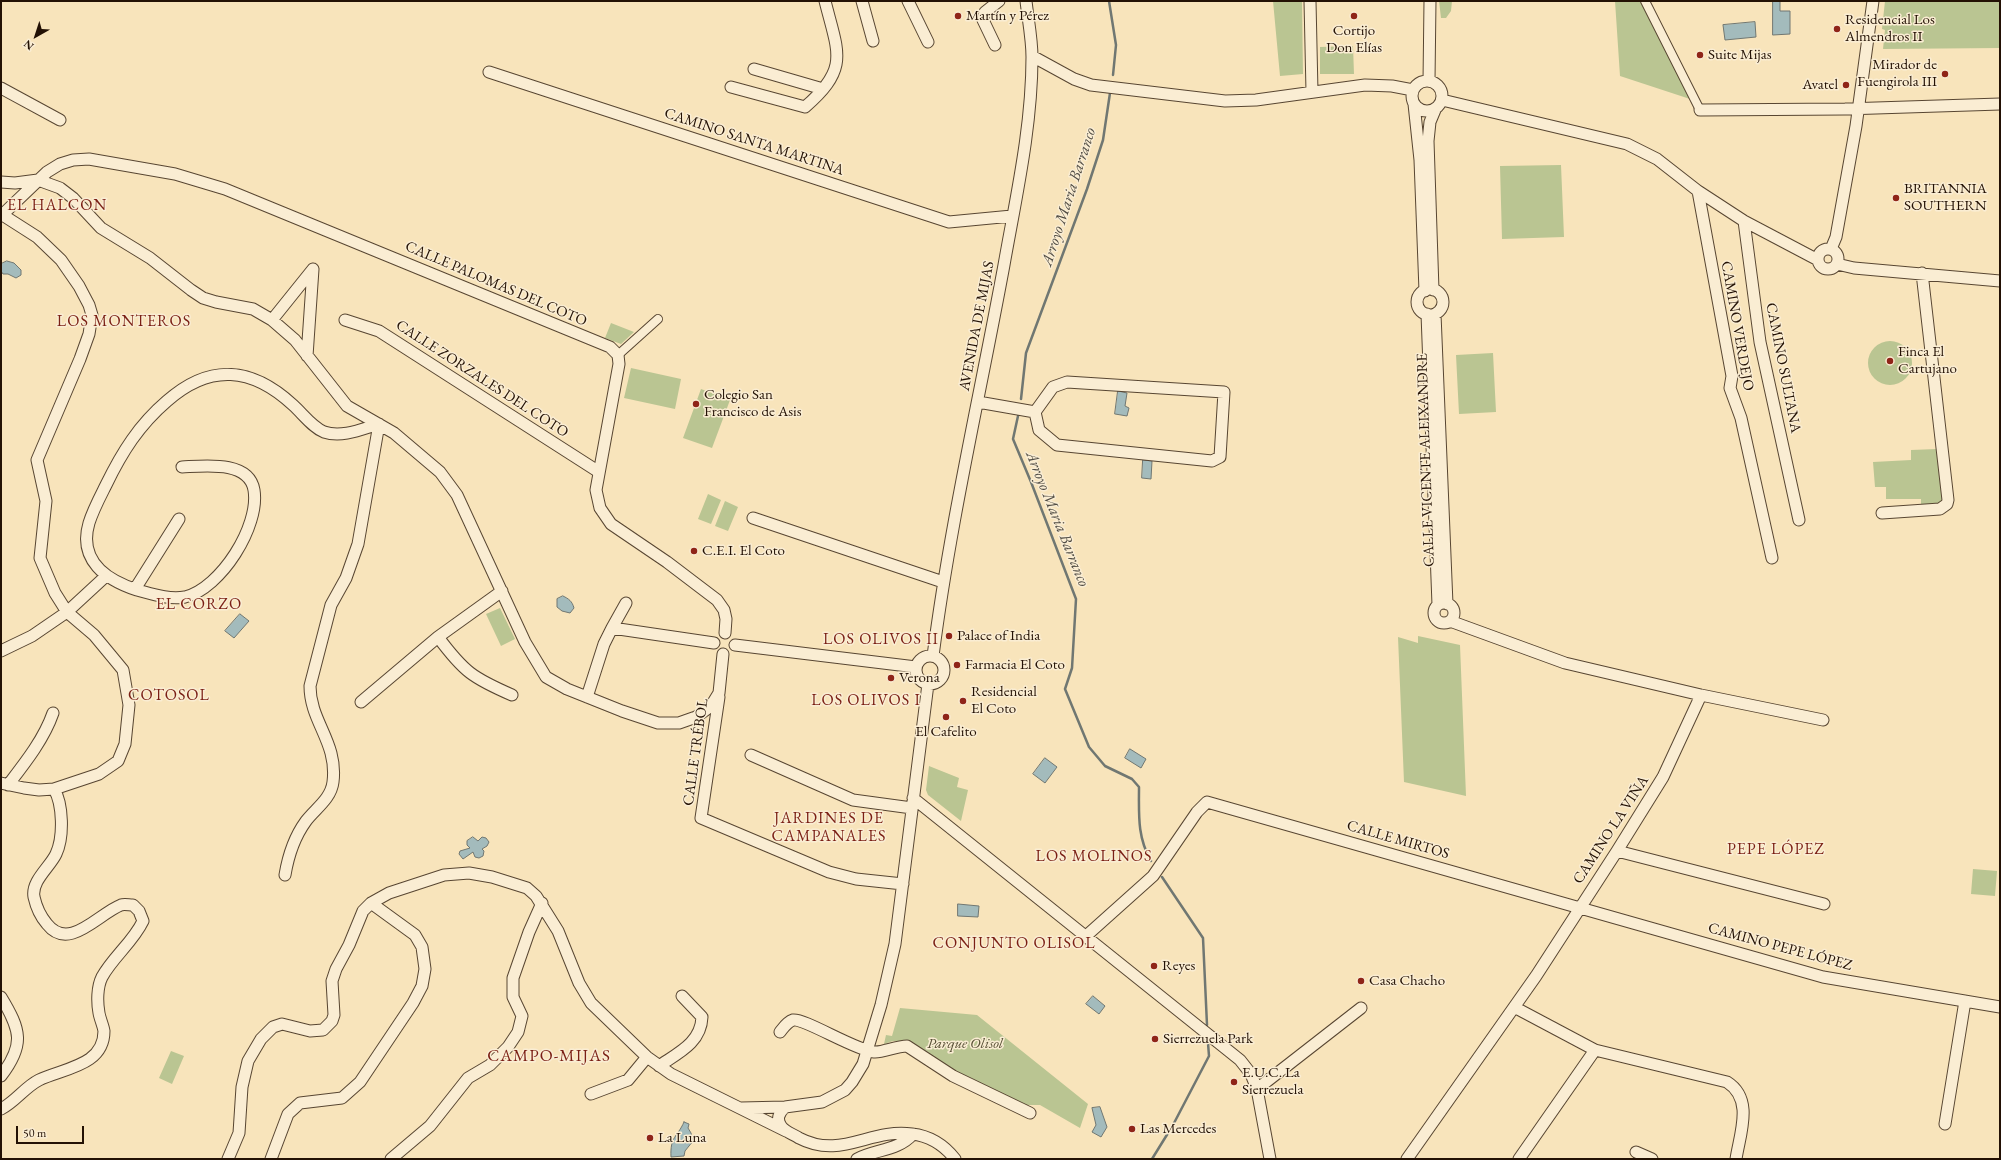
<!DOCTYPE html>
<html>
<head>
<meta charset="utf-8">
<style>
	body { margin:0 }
	#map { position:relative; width:2001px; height:1160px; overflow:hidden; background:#f8e4bb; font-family:"EB Garamond",serif }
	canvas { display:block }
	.frame { position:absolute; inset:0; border:2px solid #231104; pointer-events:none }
	.north { position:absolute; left:16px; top:16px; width:40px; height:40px; -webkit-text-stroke:3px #faedd3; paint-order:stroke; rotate:219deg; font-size:11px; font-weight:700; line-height:16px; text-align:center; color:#231104 }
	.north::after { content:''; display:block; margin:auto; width:14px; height:18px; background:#231104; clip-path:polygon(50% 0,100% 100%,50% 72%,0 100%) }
	.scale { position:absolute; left:16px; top:1126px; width:68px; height:18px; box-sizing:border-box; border:2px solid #231104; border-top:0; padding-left:5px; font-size:12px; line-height:14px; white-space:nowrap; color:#231104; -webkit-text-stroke:3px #faedd3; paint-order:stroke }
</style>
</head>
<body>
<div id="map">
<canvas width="2001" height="1160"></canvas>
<div class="frame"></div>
<div class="north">N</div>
<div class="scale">50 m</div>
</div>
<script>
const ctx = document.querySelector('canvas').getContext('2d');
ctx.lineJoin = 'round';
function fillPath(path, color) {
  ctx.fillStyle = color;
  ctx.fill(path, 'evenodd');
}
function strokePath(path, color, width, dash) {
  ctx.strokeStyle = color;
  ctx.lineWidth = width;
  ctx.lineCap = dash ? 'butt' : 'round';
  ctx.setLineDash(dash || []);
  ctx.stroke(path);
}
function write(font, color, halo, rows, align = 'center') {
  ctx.font = font + ' "EB Garamond",serif';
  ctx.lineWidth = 3;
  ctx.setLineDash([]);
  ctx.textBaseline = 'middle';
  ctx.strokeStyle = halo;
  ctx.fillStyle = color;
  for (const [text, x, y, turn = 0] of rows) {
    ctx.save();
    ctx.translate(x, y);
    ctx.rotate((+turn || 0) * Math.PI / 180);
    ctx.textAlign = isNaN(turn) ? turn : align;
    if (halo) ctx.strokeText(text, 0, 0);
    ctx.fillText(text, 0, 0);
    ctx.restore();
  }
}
const green = new Path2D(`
	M1273,1H1302L1303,74L1280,76Z
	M1439,1H1452L1451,11L1446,18H1441Z
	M1615,1H1640L1690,99L1620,76Z
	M1885,1H2000V48L1883,49L1885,30L1882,29Z
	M1353,46L1354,74H1320V47Z
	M1561,165L1564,237L1502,239L1500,166Z
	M611,323L634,332L621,344L605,338Z
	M1868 363a22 22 0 1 1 44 0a22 22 0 1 1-44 0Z
	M1493,353L1496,412L1459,414L1456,355Z
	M631,368L681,379L675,409L624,398Z
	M701,389L730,400L712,448L683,438Z
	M1937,449L1943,499L1938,506L1921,507V499H1886V487H1875L1873,462L1911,460V450Z
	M708,494L721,500L711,524L698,519Z
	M725,501L738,507L728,531L715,526Z
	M500,608L515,639L501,646L486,614Z
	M1418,636L1460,645L1466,796L1404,782L1398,637L1418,643Z
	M929,766L959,778L957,787L968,790L961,821L928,795L926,790Z
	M1973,869L1997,871L1995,896L1971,894Z
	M900,1008L977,1015L1088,1104L1080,1128L1040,1105H1023L945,1066L908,1041H893L884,1044L886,1035L892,1036Z
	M171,1051L184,1056L172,1084L159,1078Z`);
const water = new Path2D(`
	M1773,1H1780V11H1790V34L1773,35Z
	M1755,22L1756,37L1725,40L1723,25Z
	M7,261L14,263L21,270V275L16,278L8,274H3L1,271V264Z
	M1118,391L1127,393L1125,406L1129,408L1127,416L1115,414Z
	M1143,460L1152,461L1151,479L1142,478Z
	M563,596C569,599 572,601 574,608L570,613L562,611L557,607V599Z
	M240,614L249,621L234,638L225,631Z
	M1130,749L1146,759L1141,768L1125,758Z
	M1045,758L1057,767L1045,783L1033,774Z
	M473,837L478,841L482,837L486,838L489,842L487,846L482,849L484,851L483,856L479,858L475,857L473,852L463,859L459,854L460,851L470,848L467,845V841Z
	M958,904L979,906L978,917L958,916Z
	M1093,996L1105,1006L1099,1014L1086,1004Z
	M1100,1107L1107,1127L1101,1137L1092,1132L1096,1125L1092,1108Z
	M684,1122L689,1124L688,1128L691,1133L693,1141L685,1151L684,1156L671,1157C670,1136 677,1138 684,1122Z`);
const stream = new Path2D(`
	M1109,1L1116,45L1113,75
	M1021,399L1026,353L1087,189L1103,140L1110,93
	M1018,416L1013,439L1031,482L1076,599L1072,668L1065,689L1089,747L1105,766L1132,779L1139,787C1139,814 1137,837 1151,861
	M1162,877L1203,938L1207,1025
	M1152,1159L1173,1125L1209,1056L1208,1043`);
const pedestrian = new Path2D(`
	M1645,1L1700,110
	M618,355L658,319`);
const minor = new Path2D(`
	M862,1L873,41
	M908,1L928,42
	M1310,1L1312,92
	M995,45L983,20L985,12L999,1
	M1032,56L1074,79L1091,85L1225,101L1256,100L1365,85L1392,86L1413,90
	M754,69L823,89
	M489,72L949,222L1012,216
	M1412 96a15 15 0 1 1 30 0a15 15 0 1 1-30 0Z
	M1429,81L1430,1
	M731,87L805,107C850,68 838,53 825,1
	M1,88L60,120
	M1442,100L1627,144L1657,159L1698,191L1744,221L1818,260
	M1414,104L1420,160L1425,291
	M1700,110L1845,109L2000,104
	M38,180L60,188L73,198L101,228L150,258L191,290L203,298L216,302L253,309L272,320L295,340L347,406L394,433L440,472L457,495L525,642L546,677L567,689L622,711L658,723H679L696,717L711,706L719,693L723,654
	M1,182L15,183L38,180
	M1698,191L1732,376L1730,388L1741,418L1772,558
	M1,214L37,237L61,260L79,286L89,305L92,315L89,334L80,359L37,460L46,501L40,558L55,593L67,612L94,635L123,670L129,705L125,744L118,761L99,774L54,789L39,790L24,788L1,783
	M1,216L47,172L60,164L73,160L89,159L175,174L225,189L610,347L618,355L619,364L596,490L600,508L611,524L667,562L717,600L724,610L726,619L725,633
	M1744,221L1760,342L1799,520
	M1818 259a10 10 0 1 1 20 0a10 10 0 1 1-20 0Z
	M1831,249L1836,237L1856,126L1873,1
	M1837,264L1854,268L2000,281
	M1417 302a13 13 0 1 1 26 0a13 13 0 1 1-26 0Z
	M1433,290L1428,141L1430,122L1435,110
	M1427,314L1438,605
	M1435,314L1447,604
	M272,320L313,269
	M345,320L379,331L599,472
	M307,356L313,269
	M1067,382L1224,392L1220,457L1212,461L1057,445L1039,430L1035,412L1053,387Z
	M978,402L1035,412
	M182,467C204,466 249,460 254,490C260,526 221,588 185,597C169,600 152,594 137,590C106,580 78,560 89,523C93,510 100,497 106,485C122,452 139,425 167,401C210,363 252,367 293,405C303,414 312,427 324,432C342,438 362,429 379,424L358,544L346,578L331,605L310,686C310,722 338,742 333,782C331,799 315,809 306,821C295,836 288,857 285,875
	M1882,513L1940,509L1947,504L1948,500L1922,273
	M753,518L943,582
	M135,589L179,519
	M1434 613a10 10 0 1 1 20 0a10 10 0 1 1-20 0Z
	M1450,621L1565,663L1701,695L1823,720
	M612,628L626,603
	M438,637C464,672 473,678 512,695
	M735,645L916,667
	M1,651L32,636L67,612L106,576
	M916 670a14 14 0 1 1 28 0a14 14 0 1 1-28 0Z
	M933,656C950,524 980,395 1004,265C1016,197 1032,127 1032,57C1032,39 1028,19 1026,1
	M587,697L604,644L612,628L714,643
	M719,697L701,818L829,872L856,879L903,884
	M361,702L438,637L502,591
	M751,755L853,800L912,808
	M8,785C25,763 44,739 53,713
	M913,798L1240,1060L1251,1074L1257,1089L1270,1159
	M1617,851L1824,904
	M1086,936L1153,876L1197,812L1207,802L1823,977L2000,1007
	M1,997C21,1030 25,1045 1,1076
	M1514,1007L1595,1050L1727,1082C1754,1099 1740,1133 1736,1159
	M780,1032C784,1027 787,1022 793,1020C804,1018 855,1050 874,1052C882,1053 896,1046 907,1046L953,1076L1030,1113
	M659,1066C678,1053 701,1043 702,1017L682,996
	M1257,1089L1361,1008
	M591,1094L628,1080L647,1057
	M785,1107C779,1113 776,1119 781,1126C785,1132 793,1134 799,1138C841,1160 870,1128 912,1134C930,1136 944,1145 955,1159
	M741,1108L785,1107L822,1102L845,1090L852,1082L863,1064L881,1005L895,944L928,684
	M1,1109C15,1102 25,1087 39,1080C64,1068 104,1066 104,1031C103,1025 100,1019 99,1013C97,1002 97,987 102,977C113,957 133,942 143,921L139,911L133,905C129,905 124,904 121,905C98,914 69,952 47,924C41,917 36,906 34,897C31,881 50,867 56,854C64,837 63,804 54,789
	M1945,1124L1965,1001
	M1636,1152L1652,1159
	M228,1159L239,1133L242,1087L248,1061L261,1039L273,1027L282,1024L310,1031L323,1030L332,1021L334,1015L332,981L336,969L349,945L363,911L371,903L389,893L444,875L469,873L492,877L527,888L536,896L558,931L579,983L591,1003L647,1057L671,1074L786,1131
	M271,1159L288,1114L300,1103L342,1098L360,1082L413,1003L422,986L425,969L422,947L415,935L371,903
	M391,1159L430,1126L468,1078L490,1065L508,1047L518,1032L522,1016L513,997V978L529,932L542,903
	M857,1159C876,1149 898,1151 913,1134
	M1407,1159L1536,976L1617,851L1663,777L1701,695
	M1519,1159L1595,1050`);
const markers = [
	[958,16,4,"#8f2418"],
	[1354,16,4,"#8f2418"],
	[1837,29,4,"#8f2418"],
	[1700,55,4,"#8f2418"],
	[1945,74,4,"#8f2418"],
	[1846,85,4,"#8f2418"],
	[1896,198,4,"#8f2418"],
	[1890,361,4,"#8f2418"],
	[696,404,4,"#8f2418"],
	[694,551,4,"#8f2418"],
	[949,636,4,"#8f2418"],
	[957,665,4,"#8f2418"],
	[891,678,4,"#8f2418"],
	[963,701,4,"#8f2418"],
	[946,717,4,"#8f2418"],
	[1154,966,4,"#8f2418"],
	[1361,981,4,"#8f2418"],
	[1155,1039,4,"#8f2418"],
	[1234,1082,4,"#8f2418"],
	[1132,1129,4,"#8f2418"],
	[650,1138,4,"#8f2418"]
];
const poiNames = [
	["Martín y Pérez",966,16],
	["Residencial Los",1845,20],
	["Almendros II",1845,37],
	["Cortijo",1354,31,"center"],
	["Don Elías",1354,48,"center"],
	["Suite Mijas",1708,55],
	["Mirador de",1937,65,"right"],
	["Fuengirola III",1937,82,"right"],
	["Avatel",1838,85,"right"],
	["BRITANNIA",1904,189],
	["SOUTHERN",1904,206],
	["Finca El",1898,352],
	["Cartujano",1898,369],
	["Colegio San",704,395],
	["Francisco de Asis",704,412],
	["C.E.I. El Coto",702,551],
	["Palace of India",957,636],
	["Farmacia El Coto",965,665],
	["Verona",899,678],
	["Residencial",971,692],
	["El Coto",971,709],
	["El Cafelito",946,732,"center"],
	["Reyes",1162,966],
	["Casa Chacho",1369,981],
	["Sierrezuela Park",1163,1039],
	["E.U.C. La",1242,1073],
	["Sierrezuela",1242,1090],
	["Las Mercedes",1140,1129],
	["La Luna",658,1138]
];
const streetNames = [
	["CAMINO SANTA MARTINA",754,142,18],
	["CALLE PALOMAS DEL COTO",496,284,23],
	["AVENIDA DE MIJAS",977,326,-79],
	["CAMINO VERDEJO",1737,326,80],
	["CAMINO SULTANA",1783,368,79],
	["CALLE ZORZALES DEL COTO",482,379,33],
	["CALLE VICENTE ALEIXANDRE",1426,460,-92],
	["CALLE TRÉBOL",696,752,-82],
	["CAMINO LA VIÑA",1611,830,-57],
	["CALLE MIRTOS",1398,840,16],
	["CAMINO PEPE LÓPEZ",1780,947,15]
];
const parkNames = [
	["Parque Olisol",965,1044]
];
const waterNames = [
	["Arroyo Maria Barranco",1069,197,-72],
	["Arroyo Maria Barranco",1057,519,68]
];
const neighbourhoodNames = [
	["EL HALCON",57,206],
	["LOS MONTEROS",124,322],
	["EL CORZO",199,605],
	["LOS OLIVOS II",881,640],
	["COTOSOL",169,696],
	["LOS OLIVOS I",866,701],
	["JARDINES DE",829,819],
	["CAMPANALES",829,837],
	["PEPE LÓPEZ",1776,850],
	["LOS MOLINOS",1094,857],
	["CONJUNTO OLISOL",1014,944]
];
const quarterNames = [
	["CAMPO-MIJAS",549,1056]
];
fillPath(green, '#bac592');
fillPath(water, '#a3bbbc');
strokePath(water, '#707772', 1);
strokePath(stream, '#707772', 2.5);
strokePath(pedestrian, '#584632', 10);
strokePath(minor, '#584632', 13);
strokePath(pedestrian, '#faedd3', 8);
strokePath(minor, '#faedd3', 11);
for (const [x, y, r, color] of markers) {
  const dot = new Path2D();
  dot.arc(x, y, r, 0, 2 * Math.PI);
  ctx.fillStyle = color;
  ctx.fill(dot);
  strokePath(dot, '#faedd3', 1.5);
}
write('15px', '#231104', '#faedd3', poiNames, 'left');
write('15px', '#231104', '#faedd3', streetNames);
write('italic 15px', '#585036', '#faedd3', parkNames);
write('italic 16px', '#504c44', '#faedd3', waterNames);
ctx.letterSpacing = '1px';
write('16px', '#7a1f14', '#faedd3', neighbourhoodNames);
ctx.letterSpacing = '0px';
ctx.letterSpacing = '1px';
write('17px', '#7a1f14', '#faedd3', quarterNames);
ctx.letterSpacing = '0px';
</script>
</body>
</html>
